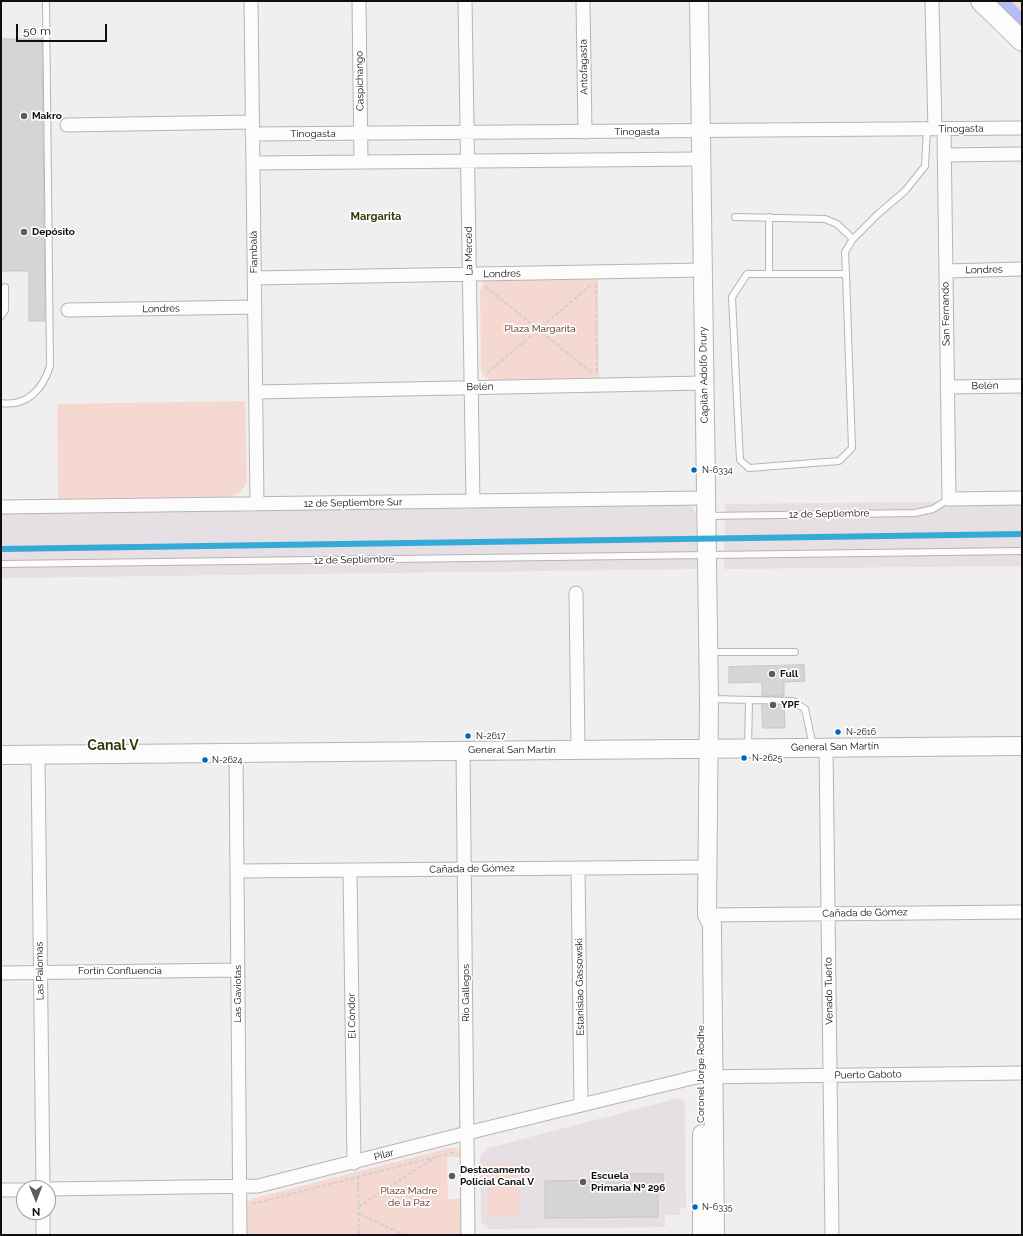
<!DOCTYPE html>
<html>
<head>
<meta charset="utf-8">
<style>
	body { margin:0 }
	#map { position:relative; width:1023px; height:1236px; overflow:hidden; background:#f0eeef; font-family:Raleway,sans-serif }
	canvas { display:block }
	.frame { position:absolute; inset:0; border:2px solid #100e0f; pointer-events:none }
	.north { position:absolute; left:16px; top:1180px; width:40px; height:40px; box-sizing:border-box; background:#fff; border:1px solid #9f9f9f; border-radius:50%; rotate:179deg; font-size:11px; font-weight:700; line-height:16px; text-align:center; color:#100e0f }
	.north::after { content:''; display:block; margin:auto; width:14px; height:18px; background:#5e5c5d; clip-path:polygon(50% 0,100% 100%,50% 72%,0 100%) }
	.scale { position:absolute; left:16px; top:24px; width:91px; height:18px; box-sizing:border-box; border:2px solid #100e0f; border-top:0; padding-left:5px; font-size:12px; line-height:14px; white-space:nowrap; color:#100e0f; -webkit-text-stroke:3px #fff; paint-order:stroke }
</style>
</head>
<body>
<div id="map">
<canvas width="1023" height="1236"></canvas>
<div class="frame"></div>
<div class="north">N</div>
<div class="scale">50 m</div>
</div>
<script>
const ctx = document.querySelector('canvas').getContext('2d');
ctx.lineJoin = 'round';
function fillPath(path, color) {
  ctx.fillStyle = color;
  ctx.fill(path, 'evenodd');
}
function strokePath(path, color, width, dash) {
  ctx.strokeStyle = color;
  ctx.lineWidth = width;
  ctx.lineCap = dash ? 'butt' : 'round';
  ctx.setLineDash(dash || []);
  ctx.stroke(path);
}
function write(font, color, halo, rows, align = 'center') {
  ctx.font = font + ' Raleway,sans-serif';
  ctx.lineWidth = 3.5;
  ctx.setLineDash([]);
  ctx.textBaseline = 'middle';
  ctx.strokeStyle = halo;
  ctx.fillStyle = color;
  for (const [text, x, y, turn = 0] of rows) {
    ctx.save();
    ctx.translate(x, y);
    ctx.rotate((+turn || 0) * Math.PI / 180);
    ctx.textAlign = isNaN(turn) ? turn : align;
    if (halo) ctx.strokeText(text, 0, 0);
    ctx.fillText(text, 0, 0);
    ctx.restore();
  }
}
const built = new Path2D(`
	M1022,501V566L724,569L725,504Z
	M685,504L692,507L696,514L697,569L1,578V514Z
	M679,1098L685,1103L686,1207L680,1208V1215H665V1227L489,1229L481,1222L480,1157L488,1148Z`);
const green = new Path2D(`
	M988,1H1022V35Z
	M598,279L599,378L491,380L484,377L481,370L480,290L483,283L490,280Z
	M245,401L247,479C245,489 240,495 229,497L58,500L57,404Z
	M450,1148H456L460,1151L461,1157H447L448,1199H462L463,1235H245L246,1203L251,1199Z
	M487,1163H519L520,1216H487Z`);
const canal = new Path2D(`
	M1001,1L1022,21`);
const building = new Path2D(`
	M1,39H42L45,321H29V271H1Z
	M804,665L805,681L784,682V696H762V682L729,683V667Z
	M762,705H784L785,728H763Z
	M600,1174H663V1192H658V1217L545,1218V1181L600,1180Z`);
const path = new Path2D(`
	M596,284L597,373
	M486,287L592,373
	M487,373L591,285
	M358,1176L359,1235
	M252,1204L455,1152
	M358,1207L434,1158
	M358,1213L404,1235`);
const service = new Path2D(`
	M735,217L825,219L837,224L853,239
	M769,217V274
	M846,274H747L732,297L740,460L749,468L839,461L852,448L846,274L845,252L853,239L878,214L905,191L925,166L927,129
	M1,316L5,310V287
	M1,403C27,407 43,389 50,366L46,1
	M708,516L915,513L933,509L949,499
	M1,564L1022,551
	M711,652H795
	M711,699L793,701L805,709L813,746
	M748,747L749,701`);
const minor = new Path2D(`
	M251,1L257,504
	M359,1L361,162
	M465,1L473,501
	M583,1L585,132
	M932,1L935,129
	M67,125L252,122
	M944,129L949,499L1022,498
	M252,134L1022,128
	M944,155L1022,154
	M253,163L701,159
	M946,271L1022,269
	M254,278L703,270
	M68,310L255,307
	M947,387L1022,386
	M256,392L704,383
	M1,507L705,498
	M576,593L578,750
	M826,747L832,1235
	M463,751L468,1235
	M236,753L240,1235
	M38,755L43,1188
	M578,868L581,1105
	M350,870L354,1163
	M237,871L707,867
	M707,915L1022,912
	M1,973L238,970
	M48,1189L258,1186L467,1133L696,1077L1022,1073
	M1,1190H24
	M43,1212V1235`);
const secondary = new Path2D(`
	M699,1L709,699L707,915L712,924V931L715,1235
	M1,755L1022,746
	M702,1134V1235`);
const primary = new Path2D(`
	M981,1L1022,41`);
const rail1 = new Path2D(`
	M1,549L1022,534`);
const markers = [
	[24,116,4,"#5e5c5d"],
	[24,232,4,"#5e5c5d"],
	[694,470,3.5,"#0065bd"],
	[772,674,4,"#5e5c5d"],
	[773,705,4,"#5e5c5d"],
	[838,732,3.5,"#0065bd"],
	[468,736,3.5,"#0065bd"],
	[744,758,3.5,"#0065bd"],
	[205,760,3.5,"#0065bd"],
	[452,1176,4,"#5e5c5d"],
	[583,1182,4,"#5e5c5d"],
	[695,1207,3.5,"#0065bd"]
];
const busNames = [
	["N-6334",702,470],
	["N-2616",846,732],
	["N-2617",476,736],
	["N-2625",752,758],
	["N-2624",212,760],
	["N-6335",702,1207]
];
const streetNames = [
	["Antofagasta",584,67,-91],
	["Caspichango",360,81,-91],
	["Tinogasta",961,129,-1],
	["Tinogasta",637,132],
	["Tinogasta",313,134],
	["La Merced",469,251,-91],
	["Fiambalá",254,252,-91],
	["Londres",984,270,-1],
	["Londres",502,274,-1],
	["Londres",161,309,-1],
	["San Fernando",946,314,-91],
	["Capitán Adolfo Drury",704,375,-91],
	["Belén",985,386,-1],
	["Belén",480,387,-1],
	["12 de Septiembre Sur",353,503,-1],
	["12 de Septiembre",829,514,-1],
	["12 de Septiembre",354,560,-1],
	["General San Martín",835,747,-1],
	["General San Martín",512,750],
	["Cañada de Gómez",472,869,-1],
	["Cañada de Gómez",865,913,-1],
	["Las Palomas",40,971,-91],
	["Fortín Confluencia",120,971],
	["Estanislao Gassowski",580,987,-91],
	["Venado Tuerto",829,991,-91],
	["Río Gallegos",466,993,-90],
	["Las Gaviotas",238,994,-90],
	["El Cóndor",352,1016,-91],
	["Coronel Jorge Rodhe",701,1074,-90],
	["Puerto Gaboto",868,1075,-1],
	["Pilar",384,1155,-15]
];
const poiNames = [
	["Makro",32,116],
	["Depósito",32,232],
	["Full",780,674],
	["YPF",781,705],
	["Destacamento",460,1170],
	["Policial Canal V",460,1182],
	["Escuela",591,1176],
	["Primaria Nº 296",591,1188]
];
const parkNames = [
	["Plaza Margarita",540,329],
	["Plaza Madre",409,1191],
	["de la Paz",409,1203]
];
const neighbourhoodNames = [
	["Margarita",376,217]
];
const districtNames = [
	["Canal V",113,746]
];
fillPath(built, '#e6dfe4');
fillPath(green, '#f5d9d1');
strokePath(canal, '#b4bdf7', 13);
fillPath(building, '#d6d4d4');
strokePath(building, '#c7c6c6', 1);
strokePath(service, '#b6b4b5', 8);
strokePath(minor, '#b6b4b5', 15);
strokePath(secondary, '#b6b4b5', 20);
strokePath(primary, '#b6b4b5', 22);
strokePath(path, '#d1d0d1', 2, [4, 2]);
strokePath(service, '#fdfcfd', 6);
strokePath(minor, '#fdfcfd', 13);
strokePath(secondary, '#fdfcfd', 18);
strokePath(primary, '#fdfcfd', 20);
strokePath(rail1, '#33aad7', 6);
for (const [x, y, r, color] of markers) {
  const dot = new Path2D();
  dot.arc(x, y, r, 0, 2 * Math.PI);
  ctx.fillStyle = color;
  ctx.fill(dot);
  strokePath(dot, '#fff', 1.5);
}
write('9px', '#100e0f', '#fff', busNames, 'left');
write('10px', '#100e0f', '#fff', streetNames);
write('bold 10px', '#100e0f', '#fff', poiNames, 'left');
write('10px', '#511807', '#fff', parkNames);
write('bold 11px', '#2b3d06', '#fff', neighbourhoodNames);
write('bold 14px', '#2b3d06', '#fff', districtNames);
</script>
</body>
</html>
